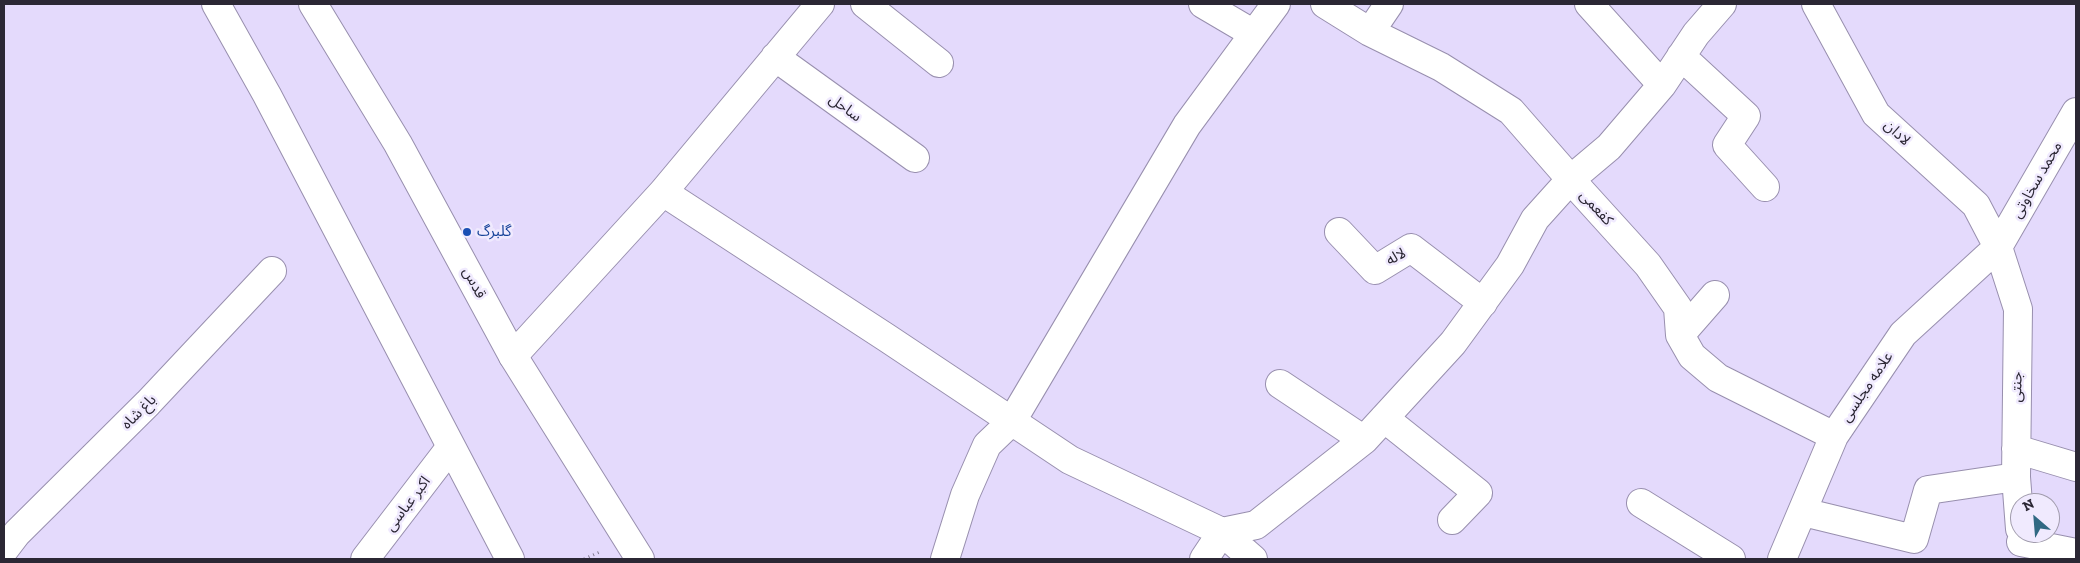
<!DOCTYPE html>
<html>
<head>
<meta charset="utf-8">
<style>
	body { margin:0 }
	#map { position:relative; width:2080px; height:563px; overflow:hidden; background:#e4dafc; font-family:"Zilla Slab",serif }
	canvas { display:block }
	.frame { position:absolute; inset:0; border:5px solid #2b2734; pointer-events:none }
	.north { position:absolute; left:2010px; top:493px; width:50px; height:50px; box-sizing:border-box; background:#f0eafe; border:1px solid #a19cad; border-radius:50%; rotate:333deg; font-size:14px; font-weight:700; line-height:20px; text-align:center; color:#2b2734 }
	.north::after { content:''; display:block; margin:auto; width:18px; height:22px; background:#316983; clip-path:polygon(50% 0,100% 100%,50% 72%,0 100%) }
</style>
</head>
<body>
<div id="map">
<canvas width="2080" height="563"></canvas>
<div class="frame"></div>
<div class="north">N</div>
</div>
<script>
const ctx = document.querySelector('canvas').getContext('2d');
ctx.lineJoin = 'round';
function strokePath(path, color, width, dash) {
  ctx.strokeStyle = color;
  ctx.lineWidth = width;
  ctx.lineCap = dash ? 'butt' : 'round';
  ctx.setLineDash(dash || []);
  ctx.stroke(path);
}
function write(font, color, halo, rows, align = 'center') {
  ctx.font = font + ' "Zilla Slab","Noto Sans Arabic",serif';
  ctx.lineWidth = 5;
  ctx.setLineDash([]);
  ctx.textBaseline = 'middle';
  ctx.strokeStyle = halo;
  ctx.fillStyle = color;
  for (const [text, x, y, turn = 0] of rows) {
    ctx.save();
    ctx.translate(x, y);
    ctx.rotate((+turn || 0) * Math.PI / 180);
    ctx.textAlign = isNaN(turn) ? turn : align;
    if (halo) ctx.strokeText(text, 0, 0);
    ctx.fillText(text, 0, 0);
    ctx.restore();
  }
}
const path = new Path2D(`
	M584,559L602,551`);
const street = new Path2D(`
	M865,4L939,63
	M1203,4L1254,34
	M1325,4L1370,32L1441,67L1511,111L1580,190L1648,265L1678,308L1680,335L1692,356L1718,378L1834,436
	M1589,4L1662,85
	M1816,4L1876,114L1976,205L1998,247L2018,309L2016,477L2020,529
	M1370,32L1389,4
	M1681,56L1746,116L1727,145L1765,187
	M775,57L915,158
	M663,192L887,338L1070,460L1222,532L1256,525L1364,440L1453,343L1510,265L1535,219L1571,179L1609,147L1662,85L1696,34L1722,4
	M1339,232L1375,270L1411,248L1483,303
	M1680,335L1715,295
	M513,356L663,192L820,4
	M1280,384L1364,440
	M1384,418L1478,493L1452,520
	M2016,449L2076,467
	M1641,503L1731,559
	M1803,512L1914,539L1928,490L2016,477
	M2021,542L2076,553
	M4,550L17,533L148,403L272,271
	M365,559L450,448
	M945,559L965,495L987,445L1012,421L1187,125L1276,4
	M1204,559L1222,532L1253,559
	M1782,559L1834,436L1903,334L1998,247L2076,112`);
const secondary = new Path2D(`
	M216,4L267,95L510,559
	M313,4L398,144L513,356L640,559`);
const markers = [
	[467,232,5,"#1a4fb4"]
];
const streetNames = [
	["ساحل",845,108,36],
	["لادان",1897,133,43],
	["محمد سخاوتی",2037,180,-60],
	["کفعمی",1596,208,48],
	["لاله",1396,257,-29],
	["قدس",474,283,62],
	["علامه مجلسی",1867,387,-56],
	["جنتی",2017,387,-89],
	["باغ شاه",139,412,-45],
	["اکبر عباسی",408,504,-53]
];
const transitNames = [
	["گلبرگ",477,232]
];
strokePath(street, '#988fae', 30);
strokePath(secondary, '#988fae', 30);
strokePath(path, '#7e788e', 3, [1, 4]);
strokePath(street, '#fff', 28);
strokePath(secondary, '#fff', 28);
for (const [x, y, r, color] of markers) {
  const dot = new Path2D();
  dot.arc(x, y, r, 0, 2 * Math.PI);
  ctx.fillStyle = color;
  ctx.fill(dot);
  strokePath(dot, '#f0eafe', 2);
}
write('15px', '#2b2734', '#f0eafe', streetNames);
write('15px', '#164399', '#f0eafe', transitNames, 'left');
</script>
</body>
</html>
